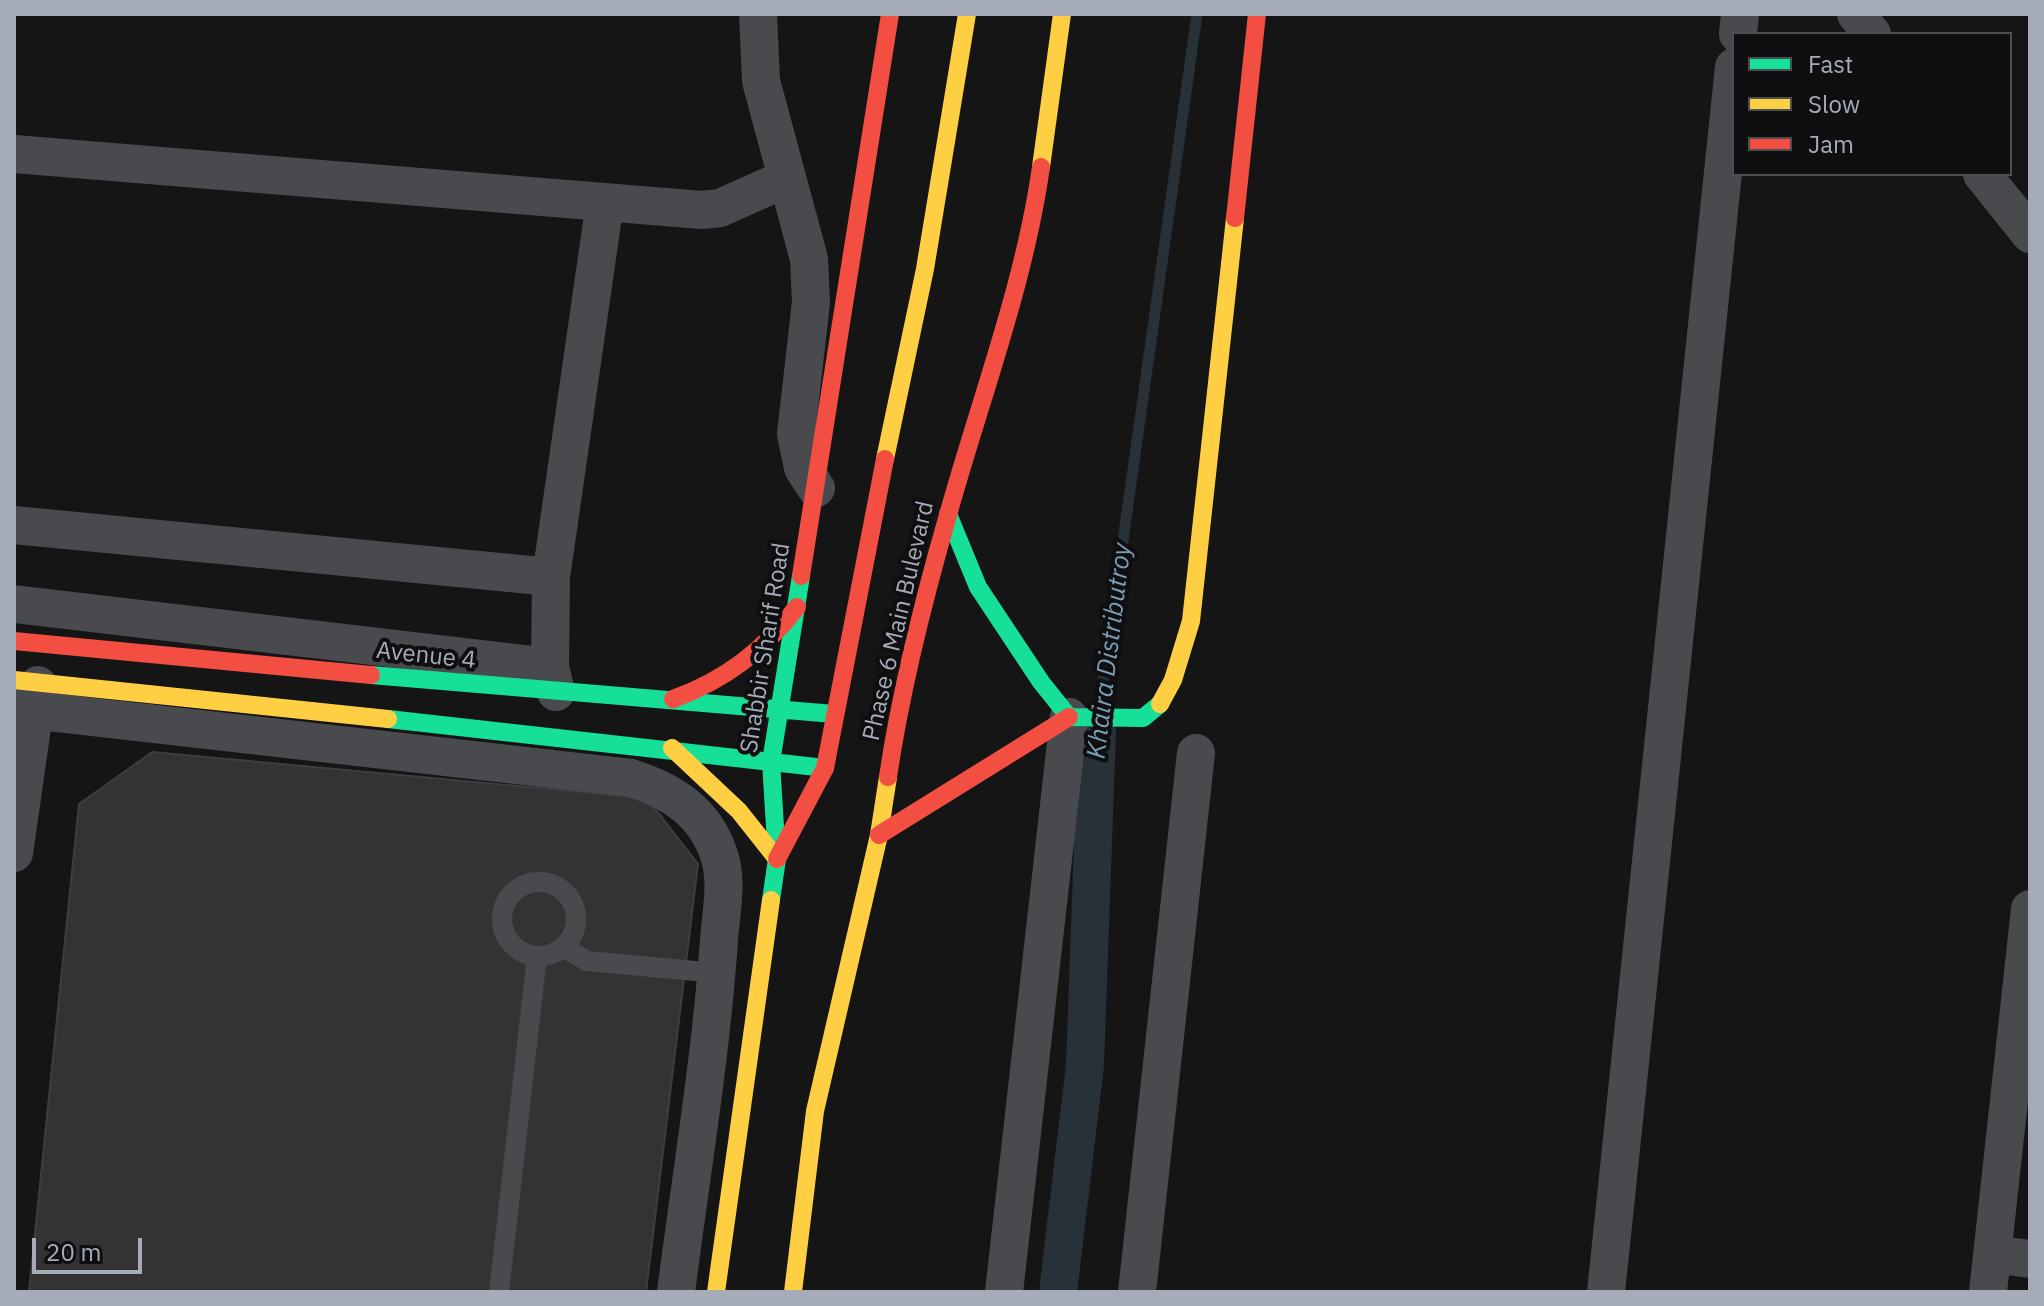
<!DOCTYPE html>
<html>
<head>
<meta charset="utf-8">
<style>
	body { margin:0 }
	#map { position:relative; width:2044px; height:1306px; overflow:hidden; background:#151515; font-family:"IBM Plex Sans",sans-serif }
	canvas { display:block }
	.frame { position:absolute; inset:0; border:16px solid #a5acb7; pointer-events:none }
	.legend { position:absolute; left:1732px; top:32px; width:280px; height:144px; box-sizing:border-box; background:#0f0f11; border:2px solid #4b4e53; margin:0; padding:10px 14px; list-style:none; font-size:24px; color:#a5acb7 }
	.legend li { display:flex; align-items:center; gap:16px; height:40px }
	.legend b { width:40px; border:2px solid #4b4e53 }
	.scale { position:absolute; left:32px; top:1238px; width:110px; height:36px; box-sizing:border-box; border:4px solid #a5acb7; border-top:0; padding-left:10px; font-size:24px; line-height:28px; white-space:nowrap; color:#a5acb7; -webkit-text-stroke:6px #0f0f11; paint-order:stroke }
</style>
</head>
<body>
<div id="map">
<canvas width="2044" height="1306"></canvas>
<div class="frame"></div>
<ul class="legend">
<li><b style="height:10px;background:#16e098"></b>Fast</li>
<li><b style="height:10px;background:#ffcf43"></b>Slow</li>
<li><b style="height:10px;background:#f24e42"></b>Jam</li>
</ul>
<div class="scale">20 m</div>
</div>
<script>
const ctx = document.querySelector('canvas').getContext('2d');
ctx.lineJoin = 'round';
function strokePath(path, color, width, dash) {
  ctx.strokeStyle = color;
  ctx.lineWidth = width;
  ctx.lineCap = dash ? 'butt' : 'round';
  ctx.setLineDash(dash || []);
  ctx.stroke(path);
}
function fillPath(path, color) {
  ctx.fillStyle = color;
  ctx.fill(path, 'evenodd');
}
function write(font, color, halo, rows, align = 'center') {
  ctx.font = font + ' "IBM Plex Sans",sans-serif';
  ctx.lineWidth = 8;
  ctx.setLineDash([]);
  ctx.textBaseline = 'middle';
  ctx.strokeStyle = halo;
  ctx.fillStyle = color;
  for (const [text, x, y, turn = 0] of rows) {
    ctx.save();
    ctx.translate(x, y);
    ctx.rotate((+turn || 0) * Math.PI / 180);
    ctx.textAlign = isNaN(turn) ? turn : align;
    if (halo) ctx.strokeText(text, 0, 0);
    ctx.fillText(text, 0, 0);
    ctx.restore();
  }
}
const stream = new Path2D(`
	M1099,711L1197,14`);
const canal = new Path2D(`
	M1058,1292L1085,1065L1097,731`);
const building = new Path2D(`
	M152,752L647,798L698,864L646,1292H29L79,804Z`);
const lane = new Path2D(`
	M502 919a37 37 0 1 1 74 0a37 37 0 1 1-74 0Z
	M563,947L587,961L717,973
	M499,1292L537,956`);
const street = new Path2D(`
	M758,14L761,81L809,259L811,302L796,434L803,468L816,488
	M1856,14L1872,34
	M1738,34L1740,14
	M14,154L702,210L720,208L787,178
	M1982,174L2030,234
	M14,525L551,577L550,667
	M551,577L605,202
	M14,604L550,667L556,692
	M14,708L631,778C672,791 705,812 719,855C728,881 721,912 719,940C711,1057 691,1175 676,1292
	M14,853L38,685
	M1992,1254L2030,1259
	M1004,1292L1069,717
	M1137,1292L1196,753
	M1606,1292L1734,67
	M1988,1292L2030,909`);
const fast = new Path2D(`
	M948,514L978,587L1041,682L1069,717L1143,718L1160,704
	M371,675L834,714
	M388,719L825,768
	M771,900L777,859L771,762L801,576`);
const slow = new Path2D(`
	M1041,167L1062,14
	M885,459L925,269L967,14
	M14,680L388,719
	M1160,704L1173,680L1191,621L1235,218
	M672,748L739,811L777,859
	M716,1292L771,900
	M793,1292L815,1111L879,835L888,777`);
const jam = new Path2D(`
	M1235,218L1257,14
	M801,576L890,14
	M14,641L371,675
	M673,699C725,680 763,651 797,607
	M888,777C901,688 923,602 948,515C980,400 1024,286 1041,167
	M879,835L1069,717
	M777,859L825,768L885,459`);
const streetNames = [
	["Phase 6 Main Bulevard",899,621,-77],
	["Shabbir Sharif Road",766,648,-81],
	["Avenue 4",426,656,6]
];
const waterNames = [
	["Khaira Distributroy",1110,651,-83]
];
strokePath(stream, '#273137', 11);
strokePath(canal, '#273137', 38);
fillPath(building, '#333334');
strokePath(building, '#3d3e41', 2);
strokePath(lane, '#494a4e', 20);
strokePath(street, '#494a4e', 38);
strokePath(fast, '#16e098', 18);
strokePath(slow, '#ffcf43', 18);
strokePath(jam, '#f24e42', 18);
write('24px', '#a5acb7', '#0f0f11', streetNames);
write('italic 26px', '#799eb4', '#0f0f11', waterNames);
</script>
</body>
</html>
